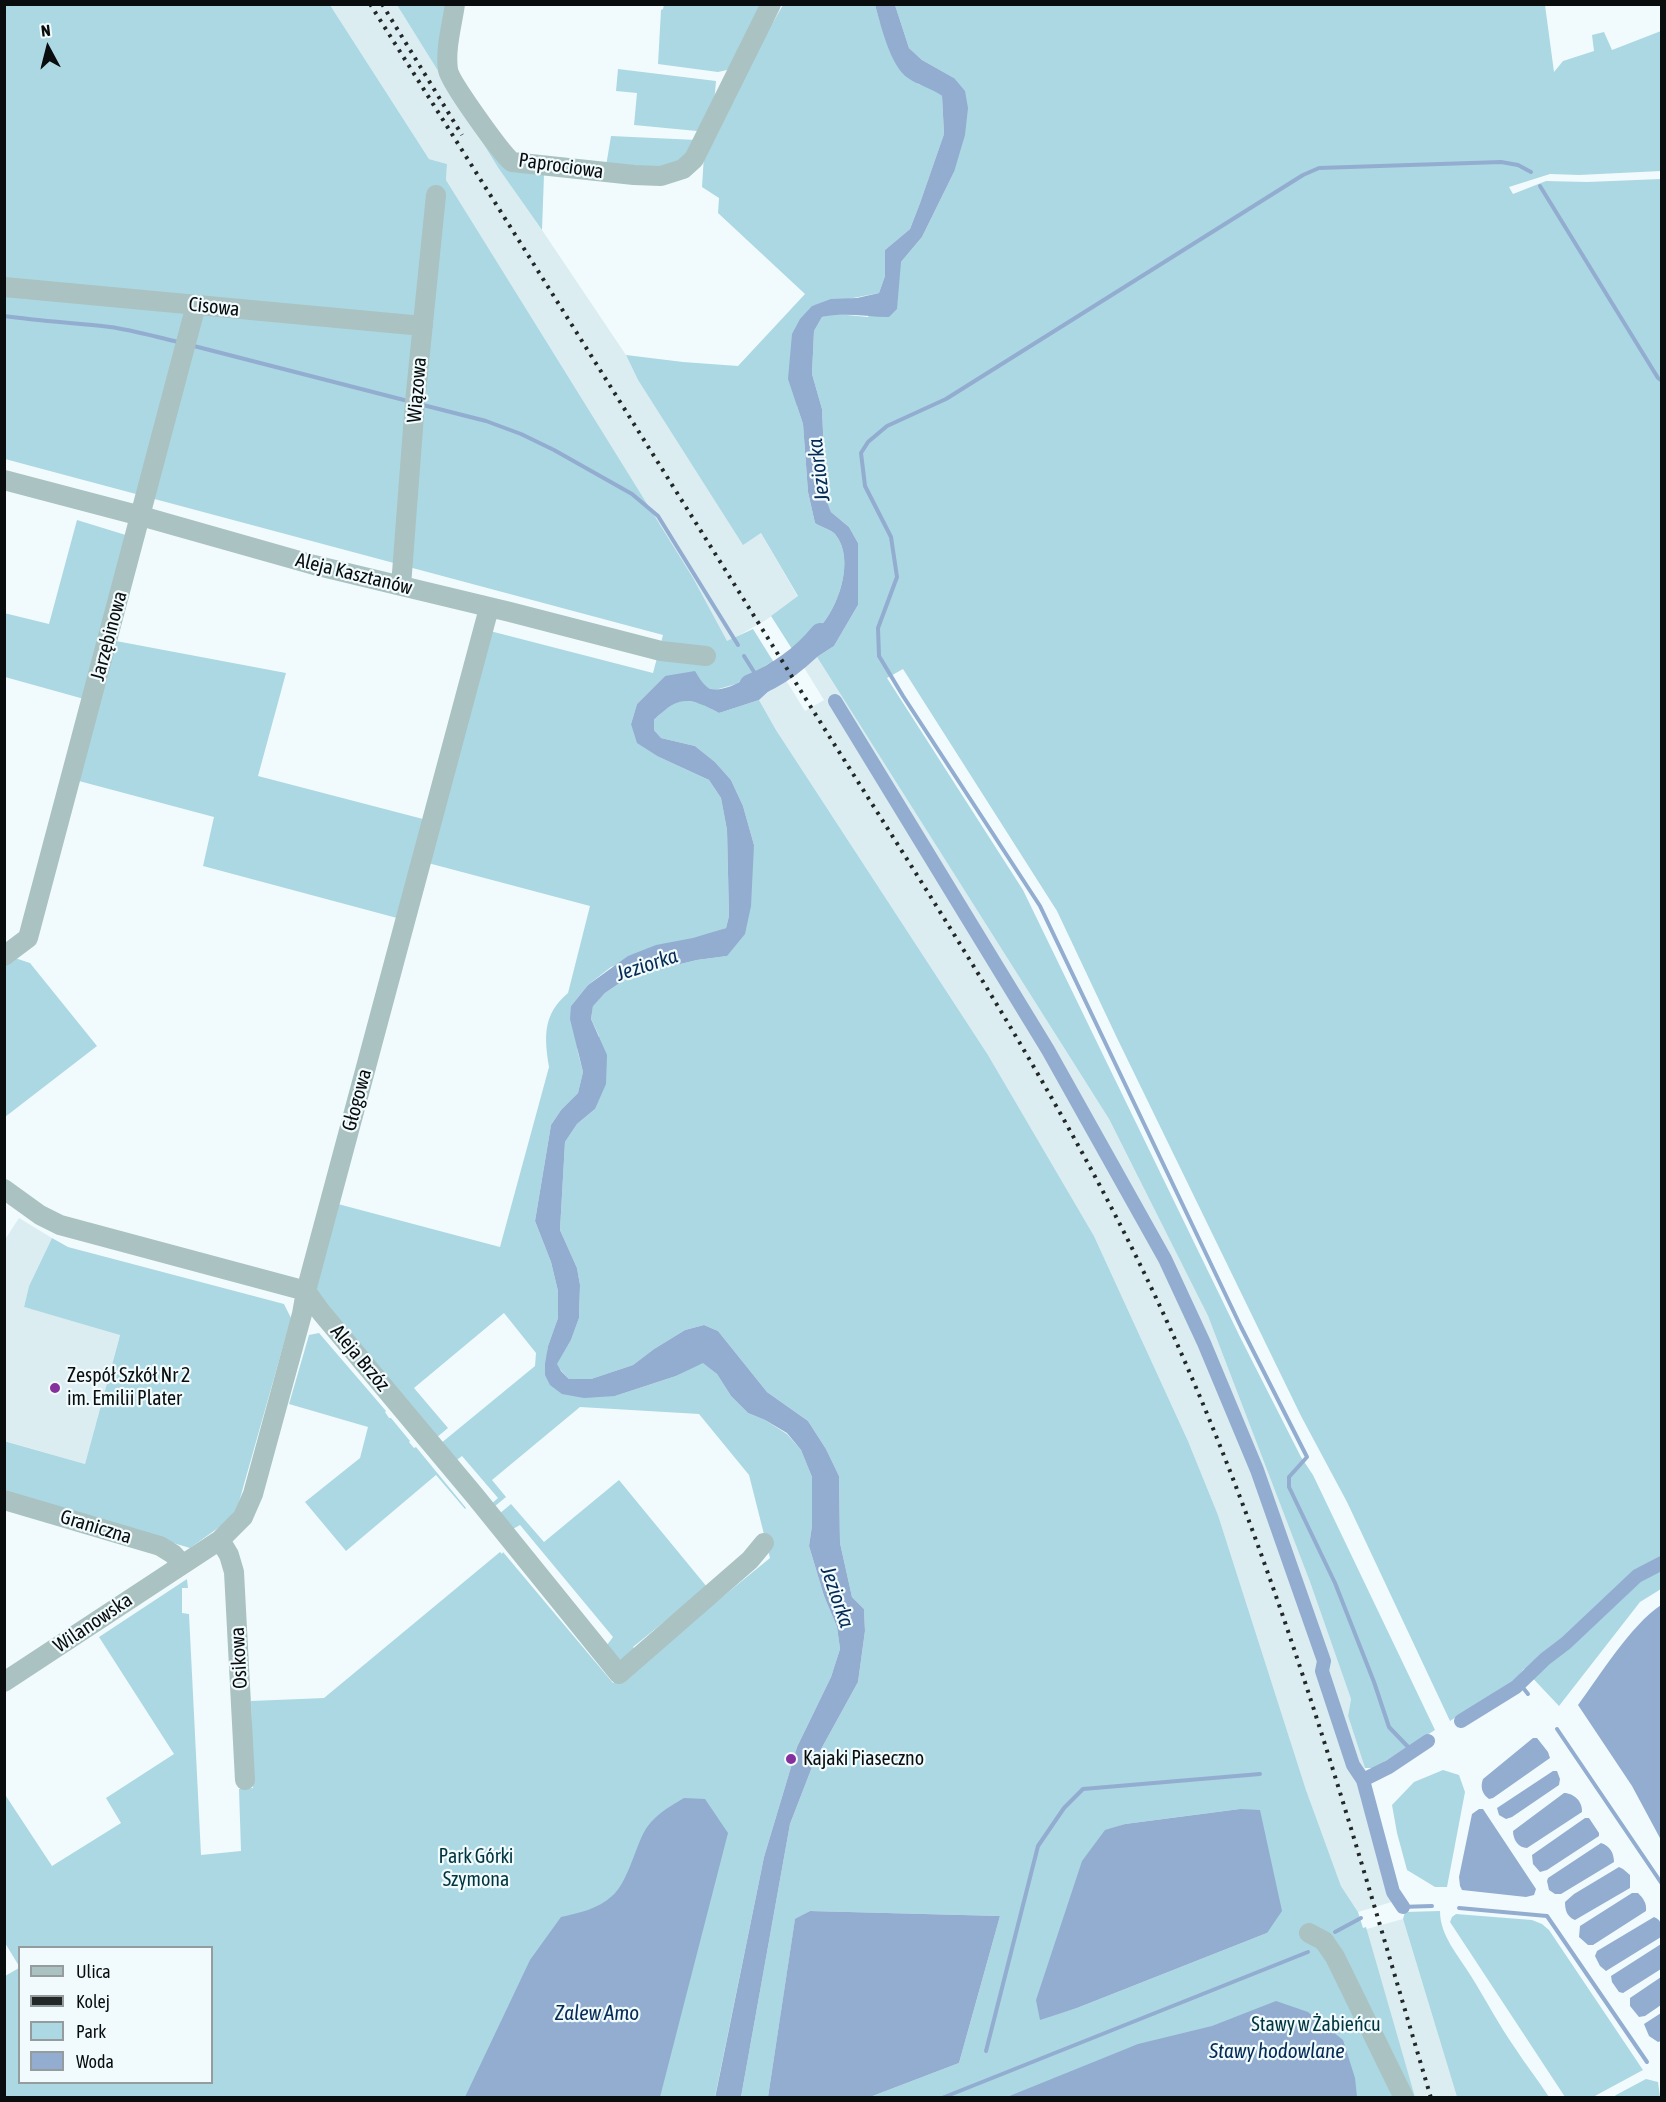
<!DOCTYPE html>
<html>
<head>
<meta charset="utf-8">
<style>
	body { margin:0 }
	#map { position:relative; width:1666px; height:2102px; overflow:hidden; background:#f1fbfd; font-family:"Asap Condensed",sans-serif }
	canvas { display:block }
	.frame { position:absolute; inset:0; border:6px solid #090d0d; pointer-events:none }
	.legend { position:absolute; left:18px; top:1946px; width:195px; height:138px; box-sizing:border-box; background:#f1fbfd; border:2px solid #949c9d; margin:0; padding:8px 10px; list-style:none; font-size:18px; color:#090d0d }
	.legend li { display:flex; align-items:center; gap:12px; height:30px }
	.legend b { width:30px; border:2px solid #949c9d }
	.north { position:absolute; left:18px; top:18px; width:60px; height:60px; -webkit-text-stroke:4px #f1fbfd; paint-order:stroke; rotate:353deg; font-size:16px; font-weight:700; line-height:24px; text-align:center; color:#090d0d }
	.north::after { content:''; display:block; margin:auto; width:21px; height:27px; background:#090d0d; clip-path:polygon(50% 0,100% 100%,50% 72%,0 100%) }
</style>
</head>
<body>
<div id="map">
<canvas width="1666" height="2102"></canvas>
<div class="frame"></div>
<ul class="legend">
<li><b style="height:8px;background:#aac2c1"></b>Ulica</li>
<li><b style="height:8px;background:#222727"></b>Kolej</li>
<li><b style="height:16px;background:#acd8e3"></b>Park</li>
<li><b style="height:16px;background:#92add0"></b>Woda</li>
</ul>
<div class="north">N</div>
</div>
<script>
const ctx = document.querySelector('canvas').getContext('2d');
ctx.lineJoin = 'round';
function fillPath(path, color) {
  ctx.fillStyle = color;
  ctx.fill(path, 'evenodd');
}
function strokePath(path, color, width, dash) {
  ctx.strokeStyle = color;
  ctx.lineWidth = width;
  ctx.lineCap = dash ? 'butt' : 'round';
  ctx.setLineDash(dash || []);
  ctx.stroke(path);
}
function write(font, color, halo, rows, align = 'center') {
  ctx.font = font + ' "Asap Condensed",sans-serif';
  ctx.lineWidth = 4.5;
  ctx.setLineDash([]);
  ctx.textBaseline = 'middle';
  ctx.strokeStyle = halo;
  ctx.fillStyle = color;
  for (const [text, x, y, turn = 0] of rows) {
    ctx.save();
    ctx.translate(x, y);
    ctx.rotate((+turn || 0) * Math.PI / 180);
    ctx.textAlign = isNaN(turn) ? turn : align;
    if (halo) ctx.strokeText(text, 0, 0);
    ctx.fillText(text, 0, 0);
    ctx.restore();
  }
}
const built = new Path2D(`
	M330,5H397L499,169L542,230L626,355L638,380L743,544L761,533L798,597L766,620L727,642L446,180L447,164L429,159Z
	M817,657L1109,1119L1208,1316L1310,1582L1351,1699L1348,1716L1365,1768L1402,1899L1358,1912L1341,1886L1306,1790L1218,1515L1188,1441L1094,1236L988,1055L776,730L759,700L784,677L805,711L824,700L803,666Z
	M19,1218L52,1238L29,1286L24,1307L120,1334L85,1464L5,1441L4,1241Z
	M1403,1919L1457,2097H1415L1363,1930Z`);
const green = new Path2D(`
	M5,5H330L429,159L447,164L446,180L693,578L727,641L753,629L773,661L736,684L715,690L665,676L637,704L631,724L659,757L709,780L721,798L727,830L729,916L726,928L611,967L588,985L571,1006L578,1053L583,1072L578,1093L561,1110L551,1125L535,1221L551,1262L558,1291V1318L548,1346L545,1375L615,1396L676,1376L703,1362L717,1374L731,1396L748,1413L765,1420L787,1434L801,1450L812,1477V1526L809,1546L824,1596L837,1627L840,1649L831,1677L797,1747L764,1857L715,2097H5V1976L19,1968L20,2082H212V1948H20L19,1966L5,1943L4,1793L52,1866L121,1823L106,1798L174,1754L99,1637L187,1579L188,1588H182V1613L189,1614L201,1855L241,1851L239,1789L253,1788L251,1701L324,1698L500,1552L502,1554L503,1552L613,1683L644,1661L770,1558L749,1475L699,1414L580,1407L492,1480L506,1497L494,1507L490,1505L498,1498L462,1456L454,1462L440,1444L535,1366L536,1353L504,1313L414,1388L448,1428L436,1438L315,1294L338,1204L500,1247L549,1067C544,1036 543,1014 568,993L590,906L428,863L490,631L653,673L663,635L5,459Z
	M397,5H449L443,41L486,137L541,170L544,175L542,230L499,169Z
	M664,5H767L733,66L727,70L718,72L658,64L661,10L663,9Z
	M783,5H875L880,22L918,84L934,89L942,96L944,134L920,203L910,229L885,250V276L879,293L812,306L797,406L803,424L808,492L815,523C821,527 830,529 835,534C856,559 838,609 818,629C811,637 801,643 792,649L771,616L798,596L761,533L743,545L638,380L626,355L683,362L738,366L805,294L718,213L719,198L702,187L704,155L758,48Z
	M895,5H1545L1554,72L1563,61L1594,51L1592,35L1604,32L1612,50L1661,31V171L1579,175L1550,174L1509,187L1513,194L1546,181L1587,182L1661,179V1589L1640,1602L1559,1706L1524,1669L1515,1680L1450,1721L1347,1502L1301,1416L1117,1038L1057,911L903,669L887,678L1023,890L1240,1337L1301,1457L1313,1475L1435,1730L1374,1768H1365L1348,1716L1351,1699L1310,1582L1208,1316L1109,1119L817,657L834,646L858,605V543L849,527L831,512L826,499L822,409L812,374L814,331L822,317L836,314L868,317L901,262L922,237L954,172V78L922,60L909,48Z
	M618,69L716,81L714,104L697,131L634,125L637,93L616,91Z
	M611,136L697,140L692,155L671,168L606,166Z
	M77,520L129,536L84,699L5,677L4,613L49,624Z
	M116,641L286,673L258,776L423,819L397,918L203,866L214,817L79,781Z
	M681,700L700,703L719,713L759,700L776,730L988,1055L1094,1236L1188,1441L1218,1515L1306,1790L1341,1886L1358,1912L1363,1928L1366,1927L1415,2097H870L959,2063L1000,1916L810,1911L795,1920L768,2097H741L790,1824L814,1762L858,1682L865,1631L864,1609L852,1597L840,1543L839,1476L826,1449L808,1421L767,1392L718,1331L704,1325L685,1330L654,1349L633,1365L591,1379H569L556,1365L571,1340L579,1318L580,1285L577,1268L560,1230L565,1142L577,1124L595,1109L599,1036L591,1019L593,1005L605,993L630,976L697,960L727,956L754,845L743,806L731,780L715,762L695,746L661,738L654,730V720L665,709ZM1240,1809L1267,1933L1077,2008L1040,2019L1105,1831L1125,1824Z
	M15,958L30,963L97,1046L5,1117V966Z
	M52,1238L68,1247L284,1304L291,1318L237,1509L232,1518L190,1548L5,1493L4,1441L85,1464L120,1335L24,1307L29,1286Z
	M319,1333L386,1411L385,1412L389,1418H391L410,1441L409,1442L414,1448L416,1447L466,1508L465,1509L436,1475L346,1551L305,1502L360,1458L368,1427L289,1404L309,1335Z
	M619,1480L707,1587L633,1647L639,1655L625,1662L619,1659L607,1645L613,1637L520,1525L513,1529L499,1514L511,1504L544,1542Z
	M1443,1770L1459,1775L1465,1792L1447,1887H1435L1407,1870L1397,1833L1392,1805L1414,1782Z
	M1440,1911C1440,1936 1459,1956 1471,1976C1486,2000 1499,2025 1515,2048C1526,2065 1538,2080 1549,2097H1457L1403,1919L1405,1912Z
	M1456,1914L1532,1920L1542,1924L1549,1930L1643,2070L1593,2097H1565L1450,1922L1452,1917Z
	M1646,2079L1658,2082L1660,2097H1614L1616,2095Z`);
const water = new Path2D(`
	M875,5H895L909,48L922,60L954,78L965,91L968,108L965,135L954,172L922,237L901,262L897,309L889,317C866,317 844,312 822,317L814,331L812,374L822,409L826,499L831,512L849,527L858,543V605L834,646L803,666L792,649C801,643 811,637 818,629C838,609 856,559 835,534C830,529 821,527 815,523L808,492L803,424L788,379L792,334L800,319L812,306L831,299L857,298L879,293L885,276V250L910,229L920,203L944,134L942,96C932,88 919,86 908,78C890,66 881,25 875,5Z
	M773,661L784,677L759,700L719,713C689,697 679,695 654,720V730L661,738L695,746L715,762L731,780L743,806L754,845L751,906L745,934L727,956L697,960L630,976L605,993L593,1006L591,1019L607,1055L606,1084L595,1109L577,1124L565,1142L560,1230L577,1268L580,1285L579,1318L571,1340L557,1364L561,1371L569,1379H591L633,1365L654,1349L685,1330L704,1325L718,1331L767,1392L808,1421L826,1449L839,1476L840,1543L852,1597L864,1609L865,1631L858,1682L814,1762L790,1824L741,2097L715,2098L764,1857L797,1747L831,1677L840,1649L837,1627L824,1596L809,1546L812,1526V1477L801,1450L787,1433L765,1420L748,1413L731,1396L717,1374L703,1363L676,1376L615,1396L584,1398L562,1394L550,1385L545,1375V1364L548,1346L558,1318V1291L551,1262L535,1221L551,1125L561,1110L578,1093L583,1072L570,1019L571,1006L588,985L628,956L656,945L693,938L726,928L729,916L727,830L721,798L709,780L659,757L637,743L631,724L637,704L665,676L695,671C698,676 702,683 707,687C722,698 760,670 773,661Z
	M1661,1605V1840L1632,1786L1578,1705C1601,1674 1630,1626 1661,1605Z
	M1533,1738H1537L1548,1752L1550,1758L1493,1798L1489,1799C1482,1794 1480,1787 1483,1779Z
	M1553,1771H1557L1560,1779L1559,1785L1512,1817L1506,1819L1499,1815L1497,1808Z
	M1564,1793C1574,1793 1583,1802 1582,1812L1527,1848C1518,1848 1513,1839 1513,1831Z
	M684,1798L705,1799L728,1833L660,2097H465L530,1960L561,1917C579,1913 598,1909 612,1896C626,1885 635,1850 643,1834C651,1817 669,1807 684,1798Z
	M1240,1809L1260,1810L1282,1911L1267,1933L1077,2008L1040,2020L1036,2000L1082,1861L1105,1830L1125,1824Z
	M1479,1809H1483L1536,1889L1534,1895L1526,1897L1462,1890L1460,1886L1459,1877L1472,1814Z
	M1585,1818H1589L1599,1833V1836L1547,1870L1540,1872L1533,1864L1532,1855Z
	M1601,1843C1610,1846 1614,1853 1614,1862L1561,1894H1555L1549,1890L1547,1881L1548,1878Z
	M1619,1867L1623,1869L1630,1875V1888L1575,1920C1567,1917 1565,1910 1565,1902L1574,1894Z
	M1632,1893H1638C1643,1898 1647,1903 1646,1911L1593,1945H1588L1579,1937L1580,1926Z
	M810,1911L1000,1916L959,2063L870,2097H768L795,1919Z
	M1654,1917C1663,1920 1662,1929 1661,1937L1606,1971L1600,1966L1595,1956L1597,1951Z
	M1661,1944V1969L1623,1993L1619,1992L1612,1982L1611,1976Z
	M1661,1977V2005L1645,2016L1639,2017L1630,2006V1998Z
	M1276,2001L1308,2012L1343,2040L1355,2078L1357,2097H1007L1138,2044L1212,2026Z
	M1661,2013V2041L1658,2042L1649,2036L1644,2024Z`);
const stream = new Path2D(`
	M1540,186L1658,378L1662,381
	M4,316C40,321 75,323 110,327C133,330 156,337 178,342
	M194,346L404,400
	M423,405L486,421L521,434L554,450L632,494L658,516L738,645
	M744,656L756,675
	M1520,1684L1528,1694
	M1557,1729L1662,1884
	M1411,1750L1389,1727L1374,1682L1335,1583L1289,1487V1477L1307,1457L1241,1327L1040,906L903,696L879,656L878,628L897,577L891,537L865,486L861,453L868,442L887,426L946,399L1303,175L1319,168L1501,162L1518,165L1531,172
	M1400,1907L1432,1906
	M1459,1908L1547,1916L1647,2062
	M1335,1932L1361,1918
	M986,2051L1038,1846L1064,1808L1083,1789L1260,1774
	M942,2098L1308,1952`);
const canal = new Path2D(`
	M835,701L1048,1050L1165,1259L1204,1343L1257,1470L1324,1661L1322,1671L1353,1765L1363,1780L1393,1892L1403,1907
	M1461,1721L1516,1687L1545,1659L1566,1643L1637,1576L1662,1563
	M1363,1780L1389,1767L1428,1741`);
const river = new Path2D(`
	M751,686C777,676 803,657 821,635`);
const minor = new Path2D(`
	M455,4C452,25 445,49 448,70C450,82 501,153 512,162L634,175L661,176L683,169L694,159L771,4
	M4,287L423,326
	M4,480L141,516L314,565L510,612L661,651L706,656
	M401,586L415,402L436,195
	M4,956L28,938L196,305
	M4,1189L40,1215L60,1225L306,1291L321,1312L475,1496L619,1674L750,1560L764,1543
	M4,1500L160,1546L173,1554L182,1564
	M220,1540L229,1555L234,1572L245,1780
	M4,1682L220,1540L243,1517L253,1494L302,1314L306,1291L489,608
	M1309,1933L1324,1941L1335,1957L1404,2098`);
const rail = new Path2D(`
	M370,4C522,245 673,486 824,728C942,915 1064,1101 1158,1302C1277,1557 1351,1829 1431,2098
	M382,4L462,135`);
const markers = [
	[55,1388,6,"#86309d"],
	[791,1759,6,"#86309d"]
];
const streetNames = [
	["Paprociowa",561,166,8],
	["Cisowa",214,307,6],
	["Wiązowa",417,390,-85],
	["Aleja Kasztanów",354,574,14],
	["Jarzębinowa",109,636,-75],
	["Głogowa",357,1100,-75],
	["Aleja Brzóz",360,1358,50],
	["Graniczna",96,1527,17],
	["Wilanowska",93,1623,-34],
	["Osikowa",239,1658,-93]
];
const poiNames = [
	["Zespół Szkół Nr 2",67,1376],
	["im. Emilii Plater",67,1399],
	["Kajaki Piaseczno",803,1759]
];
const parkNames = [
	["Park Górki",476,1857],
	["Szymona",476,1880],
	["Stawy w Żabieńcu",1316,2025]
];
const waterNames = [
	["Jeziorka",819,470,-97],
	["Jeziorka",647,965,-18],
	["Jeziorka",837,1597,71],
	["Zalew Amo",597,2013],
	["Stawy hodowlane",1277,2051]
];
fillPath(built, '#dbedf1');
fillPath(green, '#acd8e3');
fillPath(water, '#92add0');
strokePath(stream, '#92add0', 4);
strokePath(canal, '#92add0', 14);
strokePath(river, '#92add0', 24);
strokePath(minor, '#aac2c1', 20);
strokePath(rail, '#222727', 4, [3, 6]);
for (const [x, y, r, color] of markers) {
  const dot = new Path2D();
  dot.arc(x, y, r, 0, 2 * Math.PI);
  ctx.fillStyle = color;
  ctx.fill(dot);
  strokePath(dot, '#f1fbfd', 2);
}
write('20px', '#090d0d', '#f1fbfd', streetNames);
write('20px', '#090d0d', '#f1fbfd', poiNames, 'left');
write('20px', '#00353f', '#f1fbfd', parkNames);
write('italic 21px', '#052a55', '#f1fbfd', waterNames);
</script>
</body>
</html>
